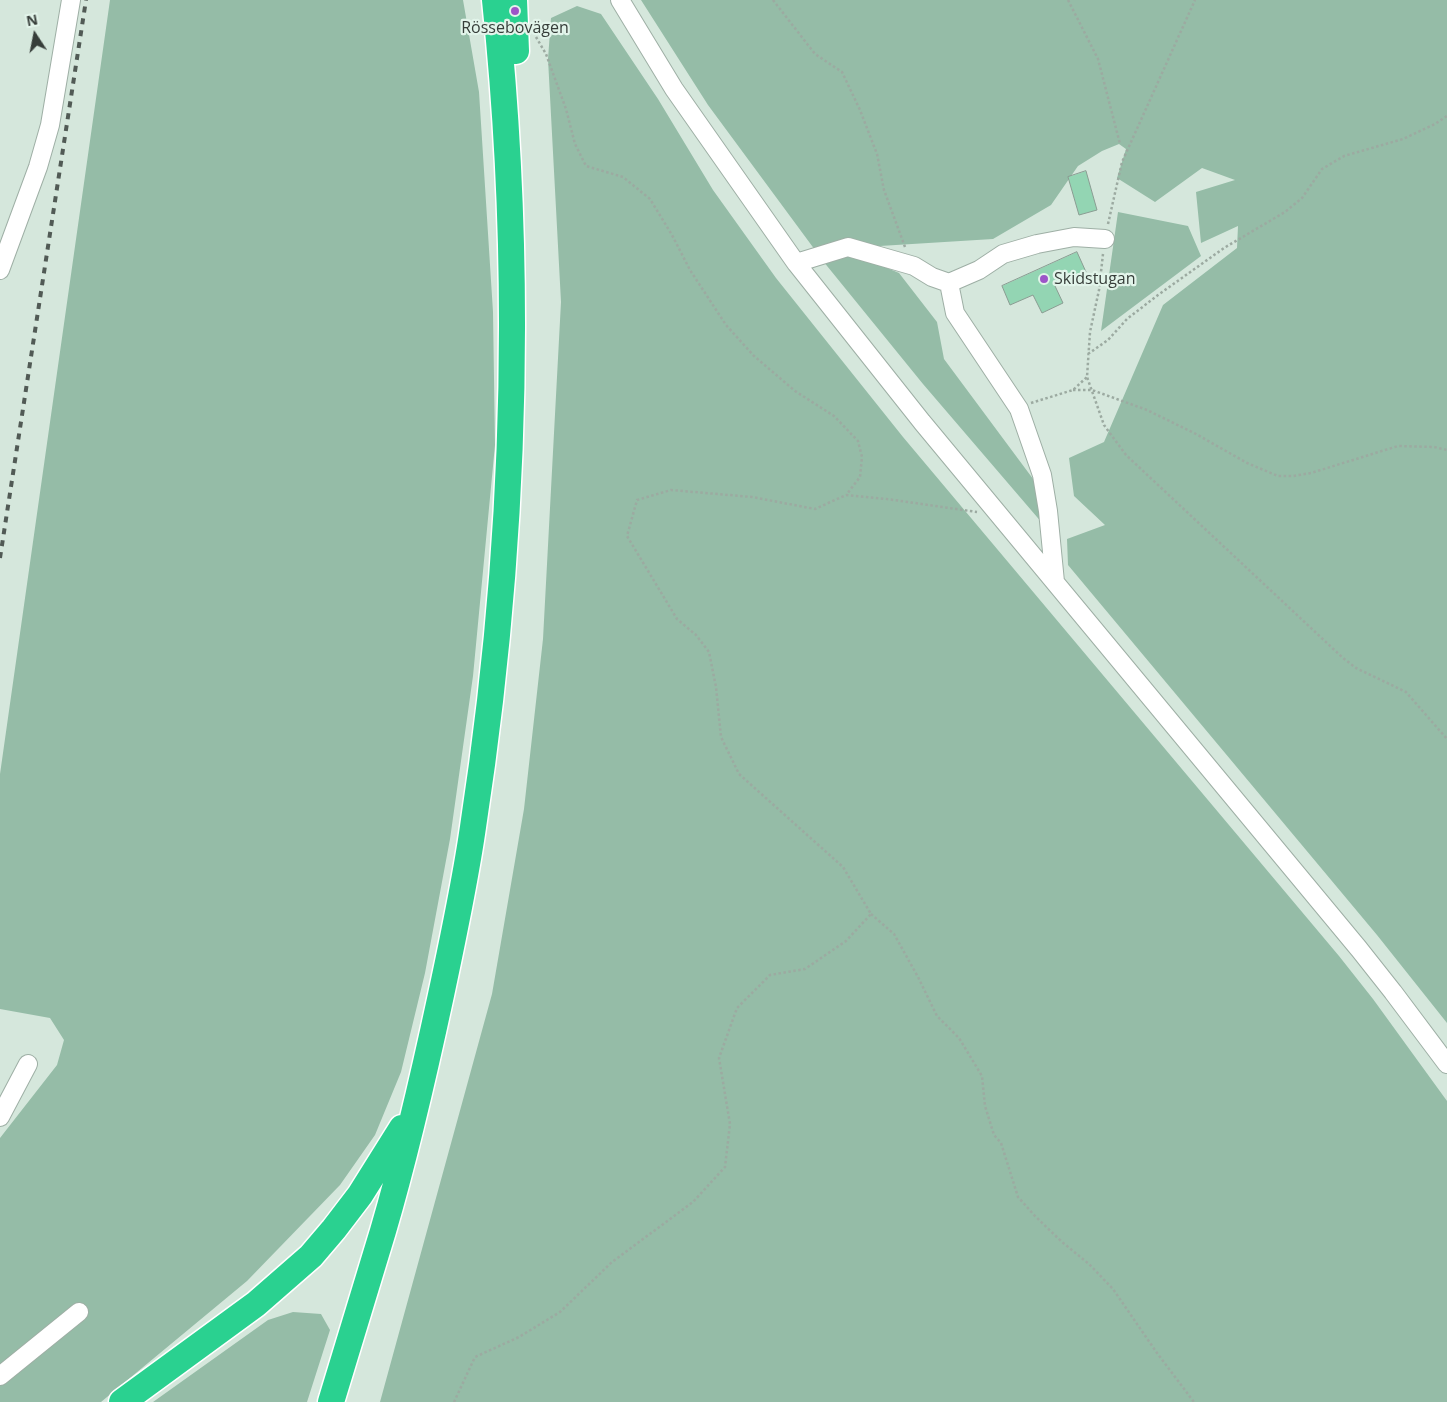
<!DOCTYPE html>
<html>
<head>
<meta charset="utf-8">
<style>
	body { margin:0 }
	#map { position:relative; width:1447px; height:1402px; overflow:hidden; background:#d5e7dc; font-family:"Open Sans",sans-serif }
	canvas { display:block }
	.north { position:absolute; left:10px; top:10px; width:50px; height:50px; -webkit-text-stroke:4px #e2f4ea; paint-order:stroke; rotate:349deg; font-size:14px; font-weight:700; line-height:20px; text-align:center; color:#373e3a }
	.north::after { content:''; display:block; margin:auto; width:18px; height:22px; background:#373e3a; clip-path:polygon(50% 0,100% 100%,50% 72%,0 100%) }
</style>
</head>
<body>
<div id="map">
<canvas width="1447" height="1402"></canvas>
<div class="north">N</div>
</div>
<script>
const ctx = document.querySelector('canvas').getContext('2d');
ctx.lineJoin = 'round';
function fillPath(path, color) {
  ctx.fillStyle = color;
  ctx.fill(path, 'evenodd');
}
function strokePath(path, color, width, dash) {
  ctx.strokeStyle = color;
  ctx.lineWidth = width;
  ctx.lineCap = dash ? 'butt' : 'round';
  ctx.setLineDash(dash || []);
  ctx.stroke(path);
}
function write(font, color, halo, rows, align = 'center') {
  ctx.font = font + ' "Open Sans",sans-serif';
  ctx.lineWidth = 4.5;
  ctx.setLineDash([]);
  ctx.textBaseline = 'middle';
  ctx.strokeStyle = halo;
  ctx.fillStyle = color;
  for (const [text, x, y, turn = 0] of rows) {
    ctx.save();
    ctx.translate(x, y);
    ctx.rotate((+turn || 0) * Math.PI / 180);
    ctx.textAlign = isNaN(turn) ? turn : align;
    if (halo) ctx.strokeText(text, 0, 0);
    ctx.fillText(text, 0, 0);
    ctx.restore();
  }
}
const green = new Path2D(`
	M110,0H463L479,92L493,312L495,445L473,676L450,839L425,973L401,1072L375,1135L340,1185L247,1281L101,1402H0V1138L57,1065L64,1040L50,1018L0,1009V774Z
	M641,0H1447V1023L1377,935L1068,565L1067,539L1105,525L1074,496L1069,458L1104,442L1163,305L1237,248L1238,226L1201,243L1196,192L1235,180L1202,168L1155,202L1117,178L1126,149L1119,144L1102,151L1078,166L1051,205L993,239L815,250L708,105Z
	M577,6L601,14L658,99L713,190L776,278L903,437L1339,956L1373,999L1447,1101V1402H380L492,994L524,809L543,639L561,302L548,59L551,18Z
	M1118,212L1188,226L1201,256L1101,331Z
	M849,252L899,273L937,322L944,359L1042,491L1043,524L923,384L823,261Z
	M293,1312L321,1314L330,1330L307,1402H153L268,1320Z`);
const building = new Path2D(`
	M1086,171L1097,210L1079,215L1068,177Z
	M1077,252L1086,272L1055,286L1063,303L1042,313L1033,295L1010,305L1002,286Z`);
const path = new Path2D(`
	M773,0L815,54L842,72L860,110L877,154L884,190L905,247
	M1068,0L1098,59L1120,144
	M536,37L546,54L566,109L575,144L586,166L623,177L650,199L672,235L690,270L726,325L754,356L795,391L834,416L858,441L862,457L860,477L847,494
	M1108,224L1122,162L1195,0
	M1103,254L1099,290L1090,332L1087,377L1104,425L1126,455L1343,658L1356,668L1406,692L1447,739
	M1088,354L1108,340L1127,319L1158,295L1224,248L1285,212L1302,198L1322,169L1344,156L1403,139L1435,124L1447,116
	M1073,390H1092L1147,410L1196,434L1247,463L1278,476H1293L1311,473L1398,446L1434,447L1447,450
	M1031,403L1073,390L1087,377
	M871,914L894,934L918,977L937,1016L959,1038L982,1076L985,1106L994,1135L1001,1143L1018,1197L1035,1216L1062,1242L1089,1264L1113,1289L1157,1353L1194,1402
	M454,1402L475,1357L519,1337L560,1312L612,1262L693,1202L725,1167L730,1124L719,1058L737,1008L770,975L805,969L846,941L871,914L843,867L739,774L721,737L716,687L709,652L696,635L677,619L627,536L637,500L671,490L752,497L815,509L846,495L887,499L977,512`);
const minor = new Path2D(`
	M620,0L674,89L796,263L922,422L1359,949L1393,992L1447,1064
	M796,263L848,247L914,266L932,277L949,283L955,313L1019,409L1042,475L1048,511L1055,582
	M0,270L38,167L50,125L71,0
	M949,283L979,270L1003,254L1037,244L1074,237L1105,239
	M0,1117L28,1064
	M0,1376L79,1312`);
const highway = new Path2D(`
	M514,0L516,51
	M122,1402L256,1304L311,1256L334,1229L360,1195L402,1128
	M331,1402C348,1345 366,1288 383,1231C406,1153 424,1074 441,995C453,939 465,883 473,827C515,554 524,275 495,0`);
const rail = new Path2D(`
	M0,558L86,0`);
const markers = [
	[515,11,5,"#9d55c8"],
	[1044,279,5,"#9d55c8"]
];
const poiNames = [
	["Rössebovägen",515,28],
	["Skidstugan",1054,279,"left"]
];
fillPath(green, '#95bca7');
fillPath(building, '#93d5b3');
strokePath(building, '#8a9c92', 1);
strokePath(minor, '#9eafa5', 20);
strokePath(highway, '#fff', 29);
strokePath(path, '#9caaa1', 2.5, [2.5, 2.5]);
strokePath(minor, '#fff', 18);
strokePath(highway, '#2ad190', 26);
strokePath(rail, '#515a55', 4, [6, 6]);
for (const [x, y, r, color] of markers) {
  const dot = new Path2D();
  dot.arc(x, y, r, 0, 2 * Math.PI);
  ctx.fillStyle = color;
  ctx.fill(dot);
  strokePath(dot, '#e2f4ea', 2);
}
write('16px', '#373e3a', '#e2f4ea', poiNames);
</script>
</body>
</html>
